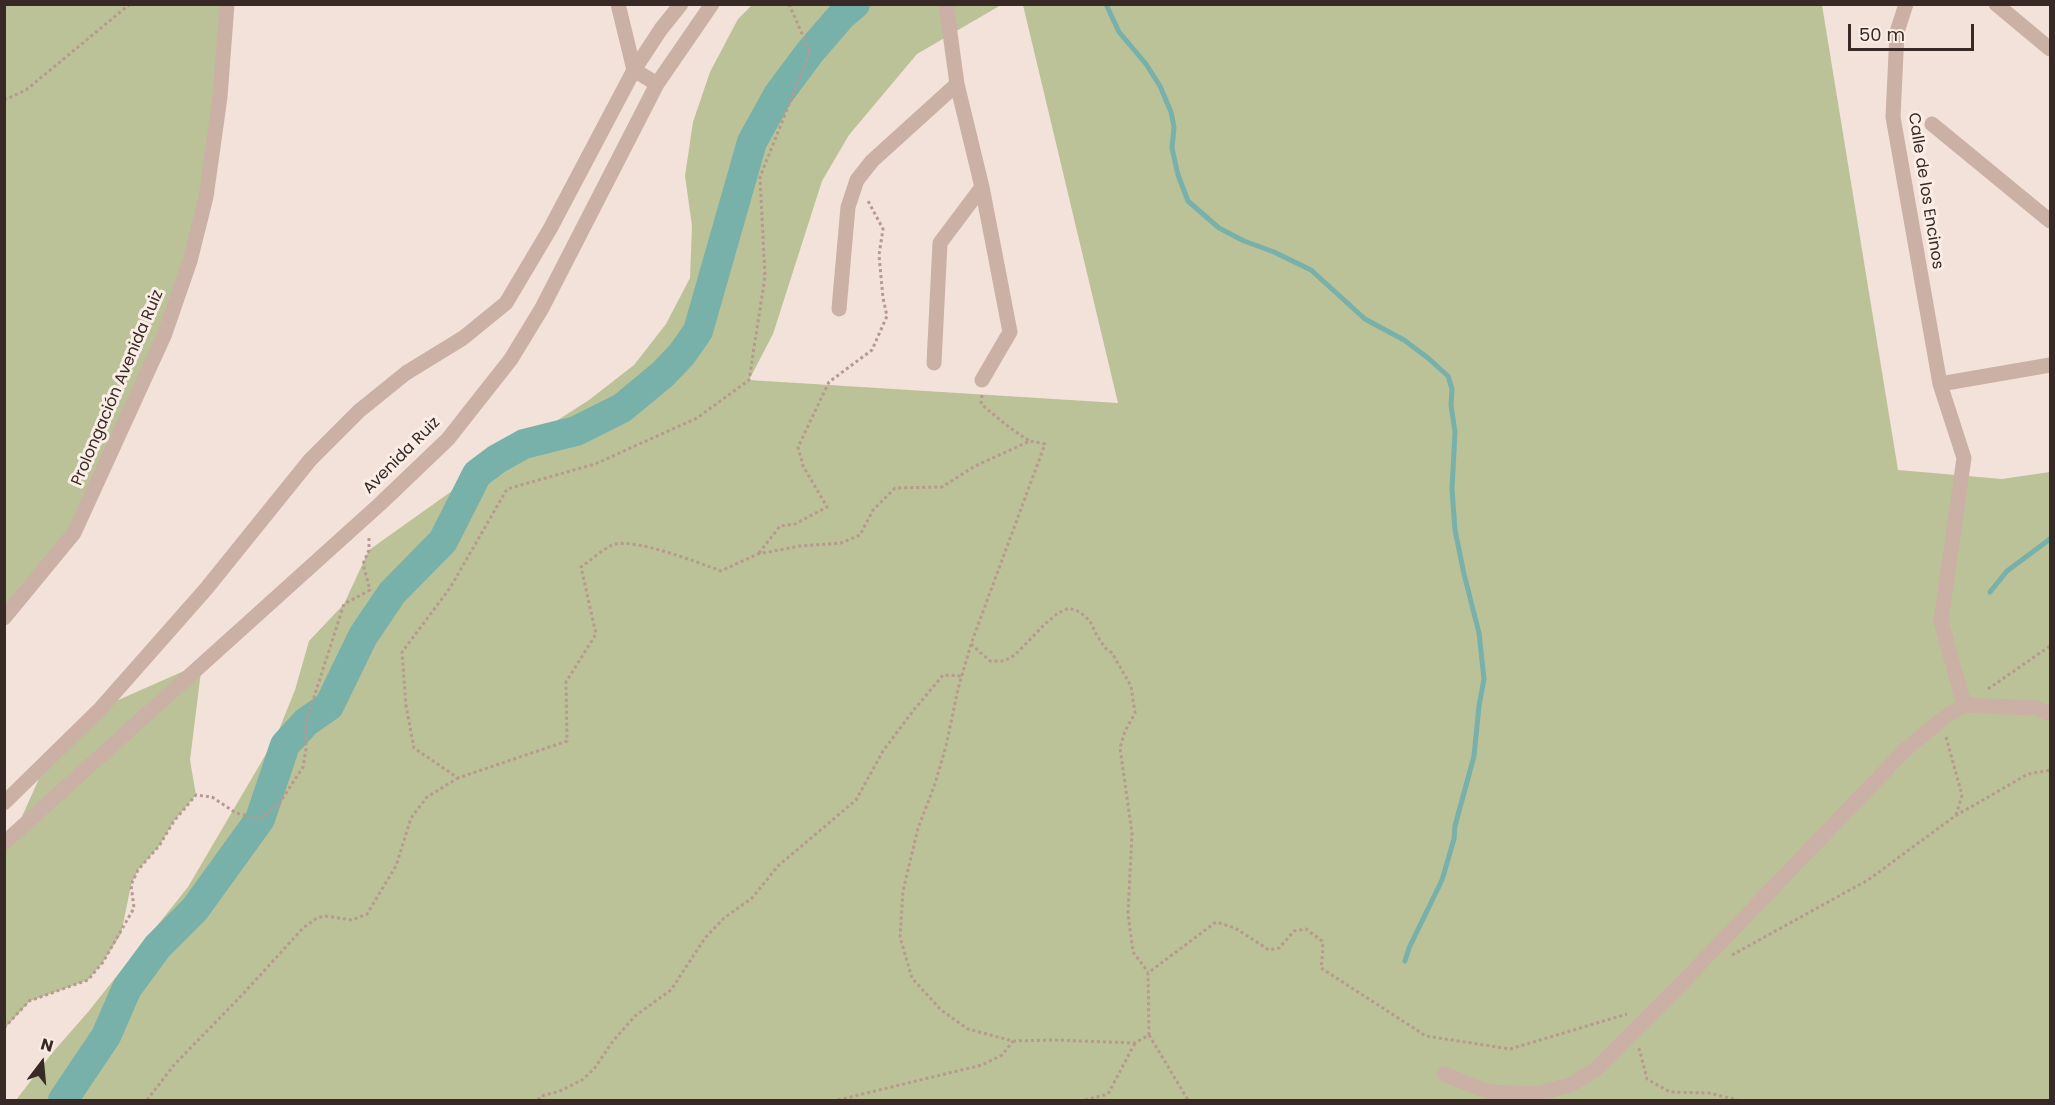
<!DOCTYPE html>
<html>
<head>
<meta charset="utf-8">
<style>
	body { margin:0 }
	#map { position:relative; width:2055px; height:1105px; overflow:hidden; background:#f3e2d9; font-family:Poppins,sans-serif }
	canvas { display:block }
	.frame { position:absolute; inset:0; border:6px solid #362926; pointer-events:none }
	.north { position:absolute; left:12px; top:1033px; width:60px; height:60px; -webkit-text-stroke:4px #faede6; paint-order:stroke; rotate:16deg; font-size:16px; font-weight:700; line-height:24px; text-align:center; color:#362926 }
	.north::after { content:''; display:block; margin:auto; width:21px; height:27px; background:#362926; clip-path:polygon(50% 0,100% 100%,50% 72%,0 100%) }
	.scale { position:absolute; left:1848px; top:24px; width:126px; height:27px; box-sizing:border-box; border:3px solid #362926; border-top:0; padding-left:8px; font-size:18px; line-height:21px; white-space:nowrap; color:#362926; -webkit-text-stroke:4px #faede6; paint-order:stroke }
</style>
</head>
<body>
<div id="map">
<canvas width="2055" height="1105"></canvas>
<div class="frame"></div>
<div class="north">N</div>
<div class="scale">50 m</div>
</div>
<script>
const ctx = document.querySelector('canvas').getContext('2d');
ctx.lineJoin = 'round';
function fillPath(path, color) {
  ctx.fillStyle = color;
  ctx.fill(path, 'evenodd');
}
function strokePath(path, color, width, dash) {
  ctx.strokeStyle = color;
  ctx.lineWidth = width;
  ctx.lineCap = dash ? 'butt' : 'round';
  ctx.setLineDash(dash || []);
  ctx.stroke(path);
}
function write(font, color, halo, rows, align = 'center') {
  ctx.font = font + ' Poppins,sans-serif';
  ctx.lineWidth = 6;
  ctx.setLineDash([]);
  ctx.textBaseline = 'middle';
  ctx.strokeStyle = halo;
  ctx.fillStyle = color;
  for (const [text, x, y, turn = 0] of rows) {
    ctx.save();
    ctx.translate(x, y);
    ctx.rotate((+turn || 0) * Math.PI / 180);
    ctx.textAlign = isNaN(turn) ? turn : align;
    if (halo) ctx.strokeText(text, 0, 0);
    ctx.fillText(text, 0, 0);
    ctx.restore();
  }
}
const green = new Path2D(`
	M5,5H233L204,193L163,332L82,513L5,618Z
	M752,5H1001L917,54L849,135L822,181L773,334L749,380L1118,403L1023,5H1822L1898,470L2002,479L2050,472V1100H16L53,1052L88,1012L188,887L276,737L295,690L309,641L344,604L369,550L497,459L589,400L634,365L666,324L690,278L692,226L685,176L693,122L710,72L738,19Z
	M202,663L190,760L196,795L174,821L159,846L138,870L131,885L121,934L103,962L88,980L30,1001L5,1028V847L15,832L42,772L107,705Z`);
const stream = new Path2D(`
	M1106,4L1119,32L1146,64L1160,86L1171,112L1174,127L1172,148L1178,175L1188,201L1219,228L1244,241L1274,252L1311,270L1365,319L1404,340L1428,358L1448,376L1452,389L1451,405L1455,432L1452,489L1455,530L1464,574L1479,633L1484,679L1479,706L1474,756L1455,826L1454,839L1442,880L1409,948L1405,961
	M1990,592L2007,571L2050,539`);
const river = new Path2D(`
	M63,1100L106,1036L127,988L158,946L195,909L260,819L285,745L306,722L329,706L363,636L392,593L443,541L477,474L497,459L524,444L576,431L622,408L663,374L682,354L698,331L752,142L778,95L810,52L842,15L855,4`);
const path = new Path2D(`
	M789,4L810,52L760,177L765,277L749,380L697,418L595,464L507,489L450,588L402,652L406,706L414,748L458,778L567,741L566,682L596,634L581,567C591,560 602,550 612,545C634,537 699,563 721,571L758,554L800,546L841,543L860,535L873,510L895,488L942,487L975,466L1030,441L1045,444L971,644L958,689L946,746L935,784L918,828L903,891L900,937L912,978L941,1010L968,1029L1013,1041L1054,1040L1135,1043L1149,1035L1148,973L1216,922L1235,928L1269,950L1279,948L1294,931L1306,929L1322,941L1323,949L1321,968L1426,1036L1510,1049L1627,1014
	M4,100L26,90L130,4
	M982,395L981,404C998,418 1011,430 1030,441
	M759,553L780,526L795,524L827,507L803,466L798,447L829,382L872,350L887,316L883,298L879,255L883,229L867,199
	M971,644L990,661H1004L1015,655L1045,624L1058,613L1069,608L1080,612L1090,621L1096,634L1105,648L1112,653L1131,686L1135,713L1125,731L1120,748L1132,833L1128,914L1133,952L1148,972
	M1988,689L2050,646
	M1946,737L1962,795L1956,815
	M1732,955L1868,880L1955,816L2028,774L2050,770
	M4,1028L29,1001L88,980L103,962L134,908L131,885L138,870L159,846L174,821L196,795L212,797L236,813L260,819L279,804L303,767L306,749V722L344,604L370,590L363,564L369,550V536
	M1149,1035L1188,1100
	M1639,1048L1647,1079L1670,1092L1709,1093L1738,1100
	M147,1100L174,1065L242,995L303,928L317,918L325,916L352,920L367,914L396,866L411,818L427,797L458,778
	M538,1100L541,1096L560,1091L582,1080L594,1069L613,1041L635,1016L671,990L705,938L724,918L752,898L778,866L856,800L883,751L913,711L943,675L962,676
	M838,1100L982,1065L1002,1055L1013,1041
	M1085,1100L1108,1094L1135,1043`);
const minor = new Path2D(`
	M618,4L634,70L657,84
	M946,4L957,84L982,187L1010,332L982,380
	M1906,4L1897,32L1893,117L1940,384L1964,458L1941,621L1964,705L2036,708L2050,714
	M1996,4L2050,49
	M1932,124L2050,221
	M839,309L848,207L857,180L872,161L957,84
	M934,363L940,243L982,187
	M1940,384L2050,365
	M4,618L74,533L164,336L190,261L206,197L220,97L227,4
	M4,803L101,708L206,589L310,460L359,411L406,373L463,338L506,303L550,229L634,70L661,29L681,4
	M4,843L380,504L448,439L511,359L542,308L657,84L712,4
	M1444,1074L1489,1092L1536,1094L1570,1085L1595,1070L1677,988L1907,748L1948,715L1964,705`);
const streetNames = [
	["Calle de los Encinos",1925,191,81],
	["Prolongación Avenida Ruiz",118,388,-67],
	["Avenida Ruiz",402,456,-45]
];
fillPath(green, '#bbc298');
strokePath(stream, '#77b1aa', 5);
strokePath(river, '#77b1aa', 30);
strokePath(path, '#b7998f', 3, [3, 3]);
strokePath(minor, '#cbb0a5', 15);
write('16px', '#362926', '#faede6', streetNames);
</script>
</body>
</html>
